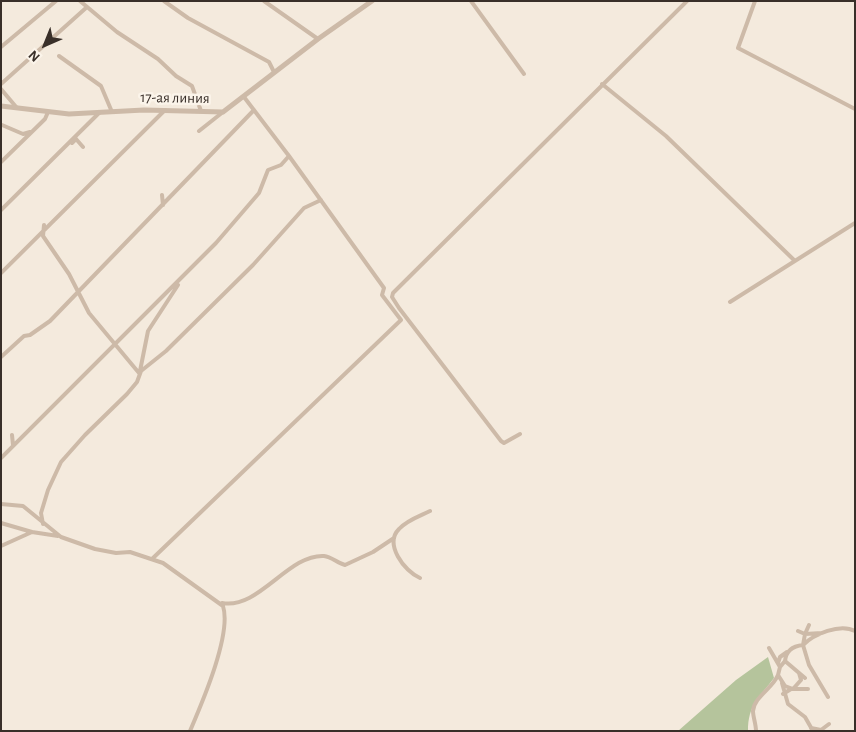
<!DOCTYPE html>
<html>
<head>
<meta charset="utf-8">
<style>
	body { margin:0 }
	#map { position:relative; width:856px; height:732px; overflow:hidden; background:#f4eadd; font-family:"Alegreya Sans",sans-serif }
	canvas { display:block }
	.frame { position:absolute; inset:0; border:2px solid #392f29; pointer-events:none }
	.north { position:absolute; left:20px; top:20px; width:50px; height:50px; -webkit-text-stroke:4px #fbf4ea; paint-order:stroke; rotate:224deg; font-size:14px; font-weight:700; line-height:20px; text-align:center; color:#392f29 }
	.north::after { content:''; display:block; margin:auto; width:18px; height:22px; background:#392f29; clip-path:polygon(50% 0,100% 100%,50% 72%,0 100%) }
</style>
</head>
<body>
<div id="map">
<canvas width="856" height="732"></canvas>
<div class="frame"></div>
<div class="north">N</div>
</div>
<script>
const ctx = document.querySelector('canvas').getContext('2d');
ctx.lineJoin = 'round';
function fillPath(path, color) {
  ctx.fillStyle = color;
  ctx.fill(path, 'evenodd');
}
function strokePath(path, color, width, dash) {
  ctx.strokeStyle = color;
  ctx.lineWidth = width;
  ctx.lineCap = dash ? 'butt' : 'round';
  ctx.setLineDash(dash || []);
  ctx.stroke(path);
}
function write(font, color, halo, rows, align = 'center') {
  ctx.font = font + ' "Alegreya Sans",sans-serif';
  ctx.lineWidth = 5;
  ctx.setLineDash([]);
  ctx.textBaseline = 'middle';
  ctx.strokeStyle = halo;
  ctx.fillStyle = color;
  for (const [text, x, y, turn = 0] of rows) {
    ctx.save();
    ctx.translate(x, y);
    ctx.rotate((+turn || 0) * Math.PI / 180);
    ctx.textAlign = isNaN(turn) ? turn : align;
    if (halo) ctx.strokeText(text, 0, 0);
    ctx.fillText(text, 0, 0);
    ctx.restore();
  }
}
const green = new Path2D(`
	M768,657L774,678C759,698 748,705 748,731H678L736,680Z`);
const minor = new Path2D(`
	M80,1L117,32L158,59L176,76L192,86L201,111
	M164,1L188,18L269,62L274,72
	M264,1L318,39
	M471,1L524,74
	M755,1L738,48L855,109
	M1,47L56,1
	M59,56L101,86L112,112
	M1,84L87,7
	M602,84L666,136L794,260
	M1,89L17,108
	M2,125L23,134L30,132
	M199,131L223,112
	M72,143L76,139L83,147
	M1,162L45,119L48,112
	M162,195L163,205
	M1,210L99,113
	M44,225L43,236L69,274L89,313L139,373
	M1,273L165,110
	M730,302L855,223
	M1,357L24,336L30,335L50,321L254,110
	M140,371L148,331L178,285
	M520,434L504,443L501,441L399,308L392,297L393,293L687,1
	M12,435L13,445
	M1,458L216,243L259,193L268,170L281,165L289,156
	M1,504L23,506L61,537L95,549L116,553L130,552L163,563L223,606C232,634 202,703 190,731
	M1,523L32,532
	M43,524L41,513L48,490L61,462L85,435L127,394L137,382L141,371L166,351L253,265L304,208L321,200
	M1,546L32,532L58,536
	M152,559L401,320L382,295L384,288L289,156L244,97
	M420,578C404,571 384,544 399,529C407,520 420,516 430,511
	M222,603C259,610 288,554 324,556C332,557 337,563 345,565L373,552L394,538
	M798,631L805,634L809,625
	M769,648L780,667
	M785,661L780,667L778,675L785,686L793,689L801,680L799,673
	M778,663L780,657L787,652
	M805,678L785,661C786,651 793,646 803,645L805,634L822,633
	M782,683L788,704L805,717L813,731
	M783,694L791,689H808
	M828,697L809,665L803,645C814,634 840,623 855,631
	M811,728L821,730L829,724
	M756,731C756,724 753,717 753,711C754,697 773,688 778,675`);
const tertiary = new Path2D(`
	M1,106L69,114L144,110L223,112L318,39L372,1`);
const streetNames = [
	["17-ая линия",175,98,1]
];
fillPath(green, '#b5c49c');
strokePath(minor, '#cdbaa8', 4);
strokePath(tertiary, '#cdbaa8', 5);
write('15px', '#392f29', '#fbf4ea', streetNames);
</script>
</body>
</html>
